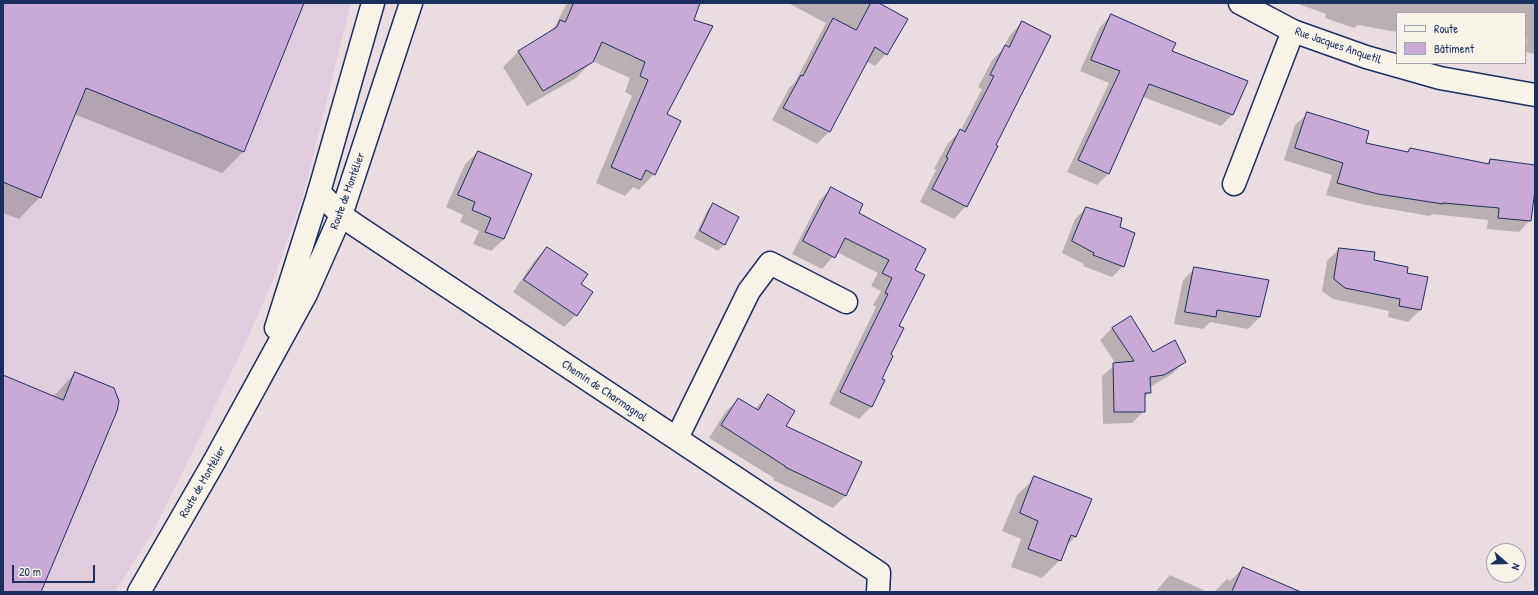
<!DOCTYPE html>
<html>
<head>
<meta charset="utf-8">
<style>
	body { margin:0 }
	#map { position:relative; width:1538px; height:595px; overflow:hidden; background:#e9dde2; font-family:"Patrick Hand",sans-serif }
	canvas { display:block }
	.frame { position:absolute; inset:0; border:4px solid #1b2f5e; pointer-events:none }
	.legend { position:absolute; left:1396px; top:12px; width:130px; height:52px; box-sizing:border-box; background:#f7f3e8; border:1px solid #9fa5b1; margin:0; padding:5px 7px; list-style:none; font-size:12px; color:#1b2f5e }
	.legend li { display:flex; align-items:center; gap:8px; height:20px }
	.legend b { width:20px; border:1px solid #9fa5b1 }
	.north { position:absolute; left:1486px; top:543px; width:40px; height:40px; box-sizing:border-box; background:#f7f3e8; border:1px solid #9fa5b1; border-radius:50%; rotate:110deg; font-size:11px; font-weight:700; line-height:16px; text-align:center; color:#1b2f5e }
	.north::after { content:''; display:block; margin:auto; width:14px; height:18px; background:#1b2f5e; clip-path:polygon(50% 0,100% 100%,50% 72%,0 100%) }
	.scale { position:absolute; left:12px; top:565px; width:83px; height:18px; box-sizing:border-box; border:2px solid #1b2f5e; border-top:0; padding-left:5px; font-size:12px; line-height:14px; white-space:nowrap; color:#1b2f5e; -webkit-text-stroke:3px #f7f3e8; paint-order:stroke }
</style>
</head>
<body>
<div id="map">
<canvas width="1538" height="595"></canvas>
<div class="frame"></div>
<ul class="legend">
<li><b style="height:5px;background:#f7f3e8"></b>Route</li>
<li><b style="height:11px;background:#c9a9d5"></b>Bâtiment</li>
</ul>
<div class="north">N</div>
<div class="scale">20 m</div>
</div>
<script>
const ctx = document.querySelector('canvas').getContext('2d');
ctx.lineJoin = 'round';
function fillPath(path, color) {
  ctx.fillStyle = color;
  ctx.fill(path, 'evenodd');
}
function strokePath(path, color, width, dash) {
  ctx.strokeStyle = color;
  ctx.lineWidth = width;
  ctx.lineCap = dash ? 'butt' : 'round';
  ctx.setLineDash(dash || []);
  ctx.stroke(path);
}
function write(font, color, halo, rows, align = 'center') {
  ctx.font = font + ' "Patrick Hand",sans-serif';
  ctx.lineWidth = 3;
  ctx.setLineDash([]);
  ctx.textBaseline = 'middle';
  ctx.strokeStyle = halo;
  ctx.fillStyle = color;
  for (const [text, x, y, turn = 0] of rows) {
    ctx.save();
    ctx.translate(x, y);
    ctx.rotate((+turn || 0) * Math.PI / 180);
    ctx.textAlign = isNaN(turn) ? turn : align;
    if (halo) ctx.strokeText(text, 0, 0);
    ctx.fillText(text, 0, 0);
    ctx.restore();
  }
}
const built = new Path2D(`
	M3,3H351L303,197L273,280L244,347L154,530L115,592H3Z`);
const shadow = new Path2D(`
	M3,3H303L243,152L222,173L74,114L40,197L19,219L3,213Z
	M567,3H699L692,20L666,115L654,174L639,190L633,187L625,196L596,183L632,96L625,92L630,78L592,61L576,78L527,106L503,67L519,51L547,34L555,26Z
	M788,3H876L886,54L875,66L866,61L829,132L817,144L772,120L789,88L795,82L826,23Z
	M1296,3H1535V54L1525,52L1527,39H1525V13H1397V32L1358,25L1354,28L1325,18L1326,14Z
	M1111,15L1171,52L1247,81L1232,115L1221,126L1143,97L1108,174L1097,185L1067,172L1109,83L1080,71L1100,27Z
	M1022,22L994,145L966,206L954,219L920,202L936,170L934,169L948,143L961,130L982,89L978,87L993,59L1002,50L1010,35Z
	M1307,114L1364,144L1406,152L1410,149L1486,164L1490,160L1535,166L1530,220L1519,232L1487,229L1488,220L1432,214L1430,216L1366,205L1326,195L1332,175L1284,160L1295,125Z
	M478,152L531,175L504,239L491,251L473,244L479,231L460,222L463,215L446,207L465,164Z
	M831,188L913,270L889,355L881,379L884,381L871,407L859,419L829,404L876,307L873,305L881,291L871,286L878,273L837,252L822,269L792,254L819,201Z
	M713,204L725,244L718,251L694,238L707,211Z
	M1086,208L1118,228L1123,266L1112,277L1083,266L1084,264L1062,253L1075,219Z
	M547,248L579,285L576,315L564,327L513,292L535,260Z
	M1339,249L1406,274L1427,278L1420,310L1408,322L1388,317L1389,311L1333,299L1322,291L1327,261Z
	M1195,268L1260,317L1248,329L1210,322L1203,329L1174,324L1183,280Z
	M1131,318L1153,353L1184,362L1172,374L1150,387V392L1144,398V411L1132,423L1103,424L1102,376L1116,364L1100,340L1112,328Z
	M75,373L40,592H3V376L53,397Z
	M768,395L785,426L861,462L845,496L833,508L773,480L774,478L709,438L726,411L739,399L755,409Z
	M1035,478L1076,536L1065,547L1060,560L1042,578L1011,567L1021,539L1002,531L1017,495Z
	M1243,568L1284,592H1214L1227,579L1230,581Z
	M1170,575L1208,592H1155Z`);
const building = new Path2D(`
	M3,3H304L244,152L86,88L41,198L3,182Z
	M574,3H700L694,20L713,26L667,114L681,121L655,175L646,170L641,180L611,167L648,80L640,76L645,62L602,42L593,62L543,91L518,51L557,27L560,20L565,22Z
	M871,3H879L908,19L887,55L875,47L830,132L783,108L801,75L803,76L833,18L856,30Z
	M1111,14L1176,43L1172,51L1248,81L1233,115L1149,84L1109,174L1078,160L1120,71L1091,60Z
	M1022,21L1051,36L996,145L998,146L967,207L932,189L948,158L946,157L960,129L965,132L994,76L990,75L1005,45L1009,47Z
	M1307,112L1369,131L1366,143L1408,152L1410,148L1489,164L1490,159L1535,165V190L1531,221L1498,218L1499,208L1443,203V204L1378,194L1337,183L1343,163L1295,148Z
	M478,151L532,174L504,239L485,232L491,218L472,210L475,202L458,195Z
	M831,187L863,204L859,213L926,249L915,270L925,275L899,326L904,328L891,354L893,356L882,379L885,380L872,407L840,392L888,294L885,293L892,278L882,273L889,260L845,238L835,258L803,241Z
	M713,203L739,217L725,245L700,231Z
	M1086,207L1122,218L1120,227L1135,233L1124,267L1093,255L1094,253L1072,241Z
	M547,247L588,274L581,284L593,292L577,316L524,280Z
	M1339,248L1375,252L1374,260L1408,267L1407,273L1428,277L1421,310L1399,306L1400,299L1345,288L1334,279Z
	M1194,267L1269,280L1260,317L1217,310L1216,317L1185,312Z
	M1131,316L1153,352L1175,340L1186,362L1164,375L1150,377L1151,393H1145V412H1114L1113,363L1134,361L1112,328Z
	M75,372L114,388L119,401L117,411L41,592H3V375L63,400Z
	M768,394L795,411L786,426L862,462L846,496L785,467V466L721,425L738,398L758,410Z
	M1034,476L1092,499L1076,537L1071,535L1061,561L1028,549L1038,521L1020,513Z
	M1243,567L1301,592H1232Z`);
const minor = new Path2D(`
	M1240,3L1293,31L1366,57L1440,78L1535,95
	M1234,184L1293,31
	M319,192L341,215L355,225L879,573L878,592
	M677,438L749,291L770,263L846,302`);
const major = new Path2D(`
	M276,328L319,192L373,3
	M139,592L214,462L306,294L341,215L411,3`);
const streetNames = [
	["Rue Jacques Anquetil",1338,46,19],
	["Route de Montélier",348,191,-70],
	["Chemin de Charmagnol",604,391,34],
	["Route de Montélier",203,482,-60]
];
fillPath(built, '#dfcdde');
fillPath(shadow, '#0003');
fillPath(building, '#c9a9d5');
strokePath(building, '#1b2f5e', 1);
strokePath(minor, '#1b2f5e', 25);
strokePath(major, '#1b2f5e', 25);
strokePath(minor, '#f7f3e8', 22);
strokePath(major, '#f7f3e8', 22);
write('12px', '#1b2f5e', '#f7f3e8', streetNames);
</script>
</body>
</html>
